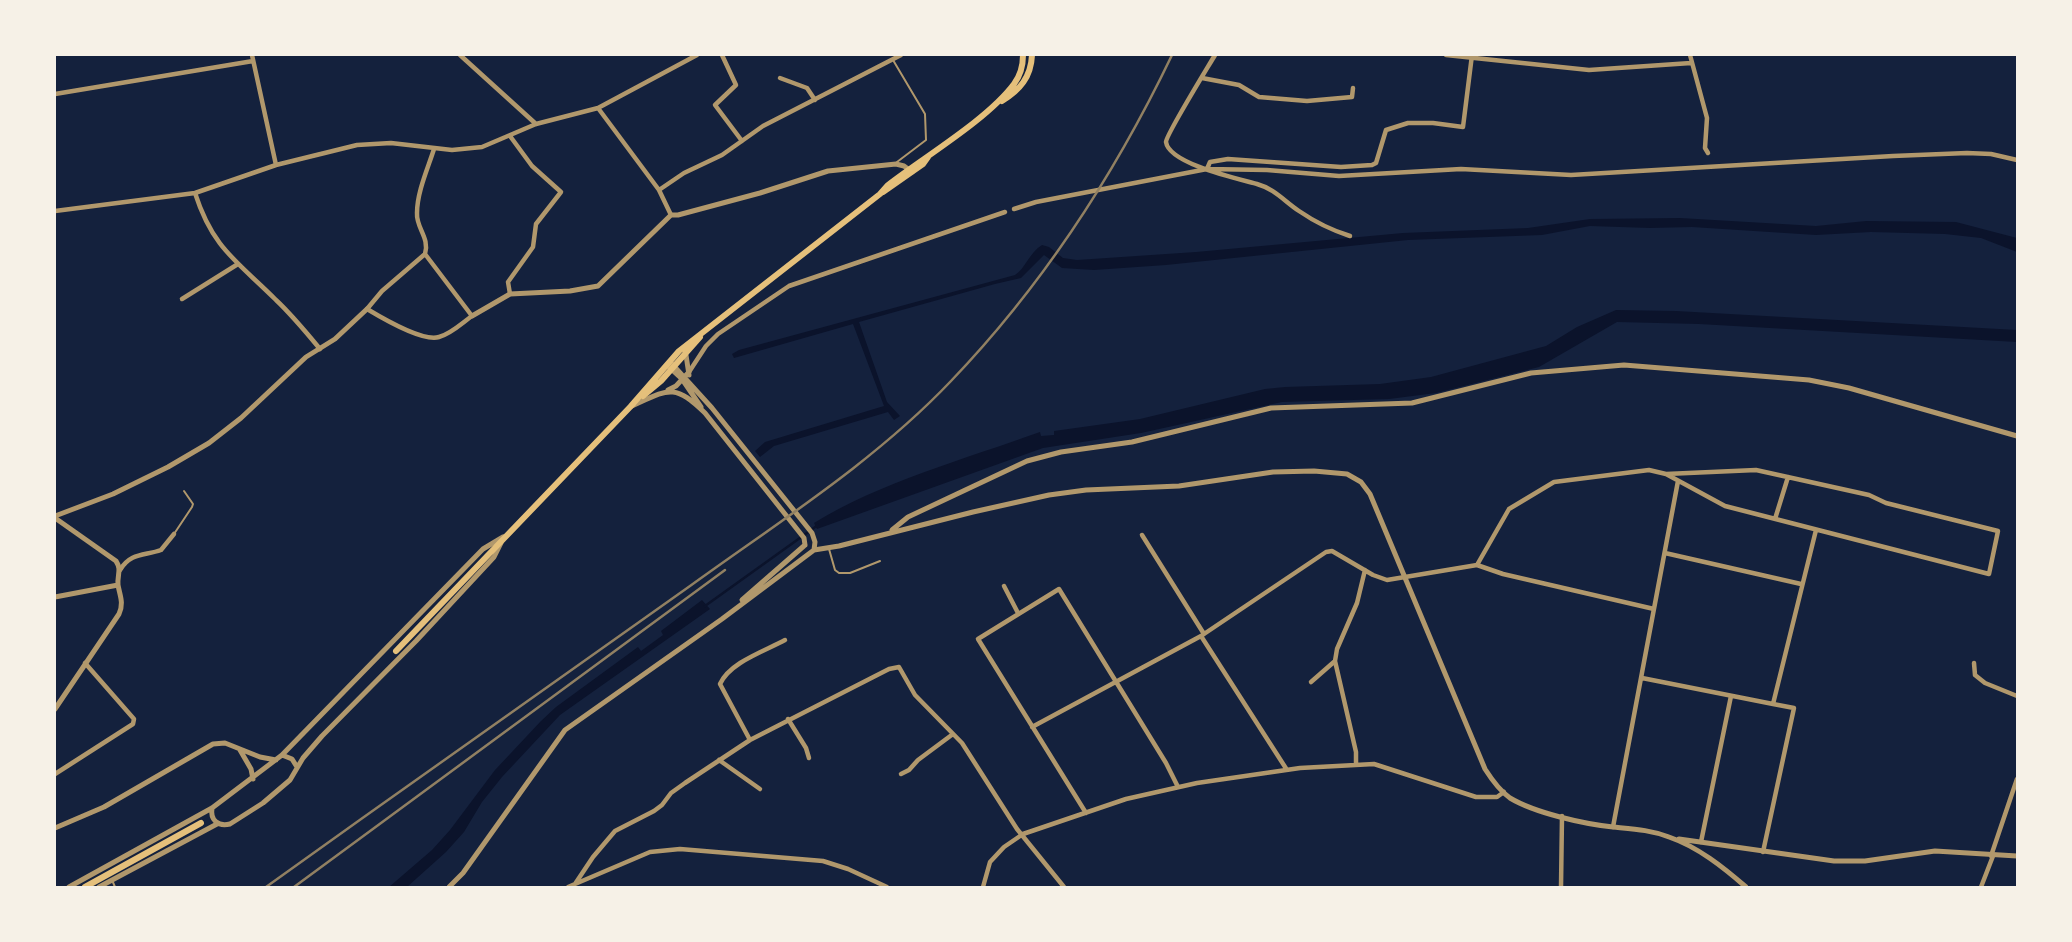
<!DOCTYPE html>
<html>
<head>
<meta charset="utf-8">
<style>
	body { margin:0 }
	#map { position:relative; width:2072px; height:942px; overflow:hidden; background:#14213d; font-family:Signika,sans-serif }
	canvas { display:block }
	.frame { position:absolute; inset:0; border:56px solid #f6f1e7; pointer-events:none }
</style>
</head>
<body>
<div id="map">
<canvas width="2072" height="942"></canvas>
<div class="frame"></div>
</div>
<script>
const ctx = document.querySelector('canvas').getContext('2d');
ctx.lineJoin = 'round';
function fillPath(path, color) {
  ctx.fillStyle = color;
  ctx.fill(path, 'evenodd');
}
function strokePath(path, color, width, dash) {
  ctx.strokeStyle = color;
  ctx.lineWidth = width;
  ctx.lineCap = dash ? 'butt' : 'round';
  ctx.setLineDash(dash || []);
  ctx.stroke(path);
}
const water = new Path2D(`
	M1680,218L1816,226L1866,221L1956,222L2017,238V252L1981,238L1945,234L1871,232L1816,235L1692,227L1650,228L1590,226L1542,235L1408,240L1166,265L1094,270L1062,268L1044,255L1021,278L995,284L859,322L887,402L900,416L894,420L888,412L774,446L760,457L755,451L765,442L884,406L853,324L734,358L732,354L739,350L1015,275C1025,269 1029,253 1042,245L1049,247L1063,258L1077,260L1196,252L1403,233L1528,228L1590,219Z
	M1616,310L1676,311L2017,330V342L1699,324L1617,322L1539,367L1436,393L1389,399L1282,402L1141,433L1043,448L817,529L814,523C878,483 968,458 1040,432L1041,436L1054,435V431L1140,419L1265,389L1285,387L1380,384L1431,377L1546,346L1577,327Z
	M702,600L710,609L560,715L502,777L482,802L464,832L446,852L407,887H389L432,850L450,830L495,770L541,721L556,707L638,647L641,651L663,635L661,631Z`);
const stream = new Path2D(`
	M705,606L818,525`);
const service = new Path2D(`
	M893,60L925,114L926,140L897,162
	M174,534L192,507L193,504L184,491
	M829,549L835,570L839,573H850L880,561
	M112,880L115,887`);
const minor = new Path2D(`
	M252,55L276,165
	M460,55L536,124
	M722,55L736,85L715,105L742,141
	M1215,55C1208,67 1166,135 1166,142C1169,164 1239,179 1257,184C1275,189 1284,201 1299,211C1315,222 1331,230 1350,236
	M1446,55L1589,70L1691,63
	M1690,55L1707,118L1705,148L1708,153
	M780,78L807,88L815,100
	M1202,78L1239,85L1259,97L1307,101L1352,97L1353,88
	M55,94L253,61
	M598,108L659,190L671,215
	M1207,169L1210,162L1228,159L1341,167L1372,165L1376,163L1386,130L1408,123H1433L1463,127L1472,55
	M659,190L684,173L722,155L763,126L901,55
	M195,193C213,249 237,261 276,300C292,315 306,332 320,349
	M1014,209L1036,202L1207,169L1267,170L1339,176L1461,169L1571,175L1893,156L1967,153L1991,154L2017,160
	M55,211L195,193L276,165L357,145L391,143L452,150L482,147L536,124L598,108L697,55
	M425,254L472,316C462,323 451,334 439,337C423,342 382,318 367,309L382,291Z
	M425,254C430,238 416,228 417,213C417,192 428,168 434,149
	M510,294L508,282L533,247L536,224L561,192L532,166L510,136
	M182,299L238,264
	M689,372L706,346L718,334L789,286L1005,212
	M1775,519L1788,477
	M1142,535L1204,634
	M1665,553L1801,584
	M1477,565L1509,509L1554,482L1649,470L1666,474L1725,506L1989,574L1998,531L1886,503L1869,495L1756,470L1666,474
	M120,570C131,552 145,556 161,550L174,534
	M1004,586L1018,613
	M1201,636L1287,770
	M1974,663L1975,675L1985,683L2017,696
	M1642,678L1773,704
	M1311,682L1335,661
	M788,719L806,748L809,758
	M1032,727L1201,636L1326,552L1332,551L1373,575L1387,580L1477,565L1503,574L1654,609
	M750,740L720,684C730,662 765,651 785,640
	M719,760L760,789
	M1356,765V752L1335,661L1337,649L1357,603L1365,570
	M55,774L133,724L134,719L85,663
	M901,774L909,770L918,760L953,734
	M1086,813L978,639L1059,589L1166,763L1178,787
	M1613,827L1678,481
	M1701,842L1731,696
	M1763,852L1794,708L1773,704L1816,530
	M1991,856L2017,779
	M575,884L593,857L615,831L654,811L662,805L671,793L685,783L750,740L889,669L899,667L915,695L962,743L1017,829L1064,887
	M568,887L650,852L680,849L823,861L848,869L887,887
	M983,887L990,862L1004,847L1023,834L1126,799L1197,783L1300,768L1374,764L1476,797H1497L1504,792
	M1561,887L1562,816
	M1981,887L1993,856`);
const tertiary = new Path2D(`
	M472,316L510,294L570,291L598,286L671,215H678L760,193L828,171L896,164L904,166L912,172
	M686,355L689,375
	M672,364L712,408L812,533L815,542L814,550
	M669,367L682,379L701,407
	M668,390L676,386L689,372
	M632,406C669,389 674,383 705,413L804,538L805,545
	M55,516L113,494L168,467L209,443L241,418L306,357L335,339L367,309
	M55,518L116,561C122,570 117,575 118,585C120,596 124,603 119,614L55,709
	M892,530L908,517L1027,461L1061,452L1132,442L1271,408L1412,403L1531,373L1624,365L1809,380L1849,388L2017,436
	M814,550L839,546L973,512L1049,495L1086,490L1179,486L1273,472L1314,471L1347,474L1361,482L1370,494L1485,769C1492,780 1500,791 1510,798C1535,813 1584,824 1613,827C1633,829 1651,830 1669,837C1698,847 1723,867 1746,887
	M55,597L118,585
	M742,600L805,545
	M240,750L251,769L253,779
	M282,755L292,759L297,767
	M212,808C210,820 218,827 230,824L263,803L290,780L303,758L322,736L416,641L494,557L501,543
	M55,828L104,807L213,744L225,743L260,757L276,760
	M1679,839L1834,861H1865L1935,851L2017,856
	M69,887L212,808L282,755L483,549L503,537
	M99,887L217,824
	M449,887L463,873L565,730L722,619L814,550`);
const secondary = new Path2D(`
	M1002,101C1020,90 1031,77 1032,55
	M883,192L923,164L928,157
	M643,396L661,381L700,337
	M631,406L679,351L880,194L888,185C924,157 987,120 1014,84C1020,76 1023,65 1023,55
	M396,651L633,404
	M85,887L201,823`);
const rail = new Path2D(`
	M266,887C407,786 549,686 690,586C780,521 875,461 951,381C1043,285 1115,174 1172,55
	M294,887L725,570`);
fillPath(water, '#0b132b');
strokePath(stream, '#0b132b', 2.5);
strokePath(service, '#b1986c', 2);
strokePath(minor, '#b1986c', 4.5);
strokePath(tertiary, '#b1986c', 5);
strokePath(secondary, '#e5c07b', 6);
strokePath(rail, '#918062', 2.5);
</script>
</body>
</html>
